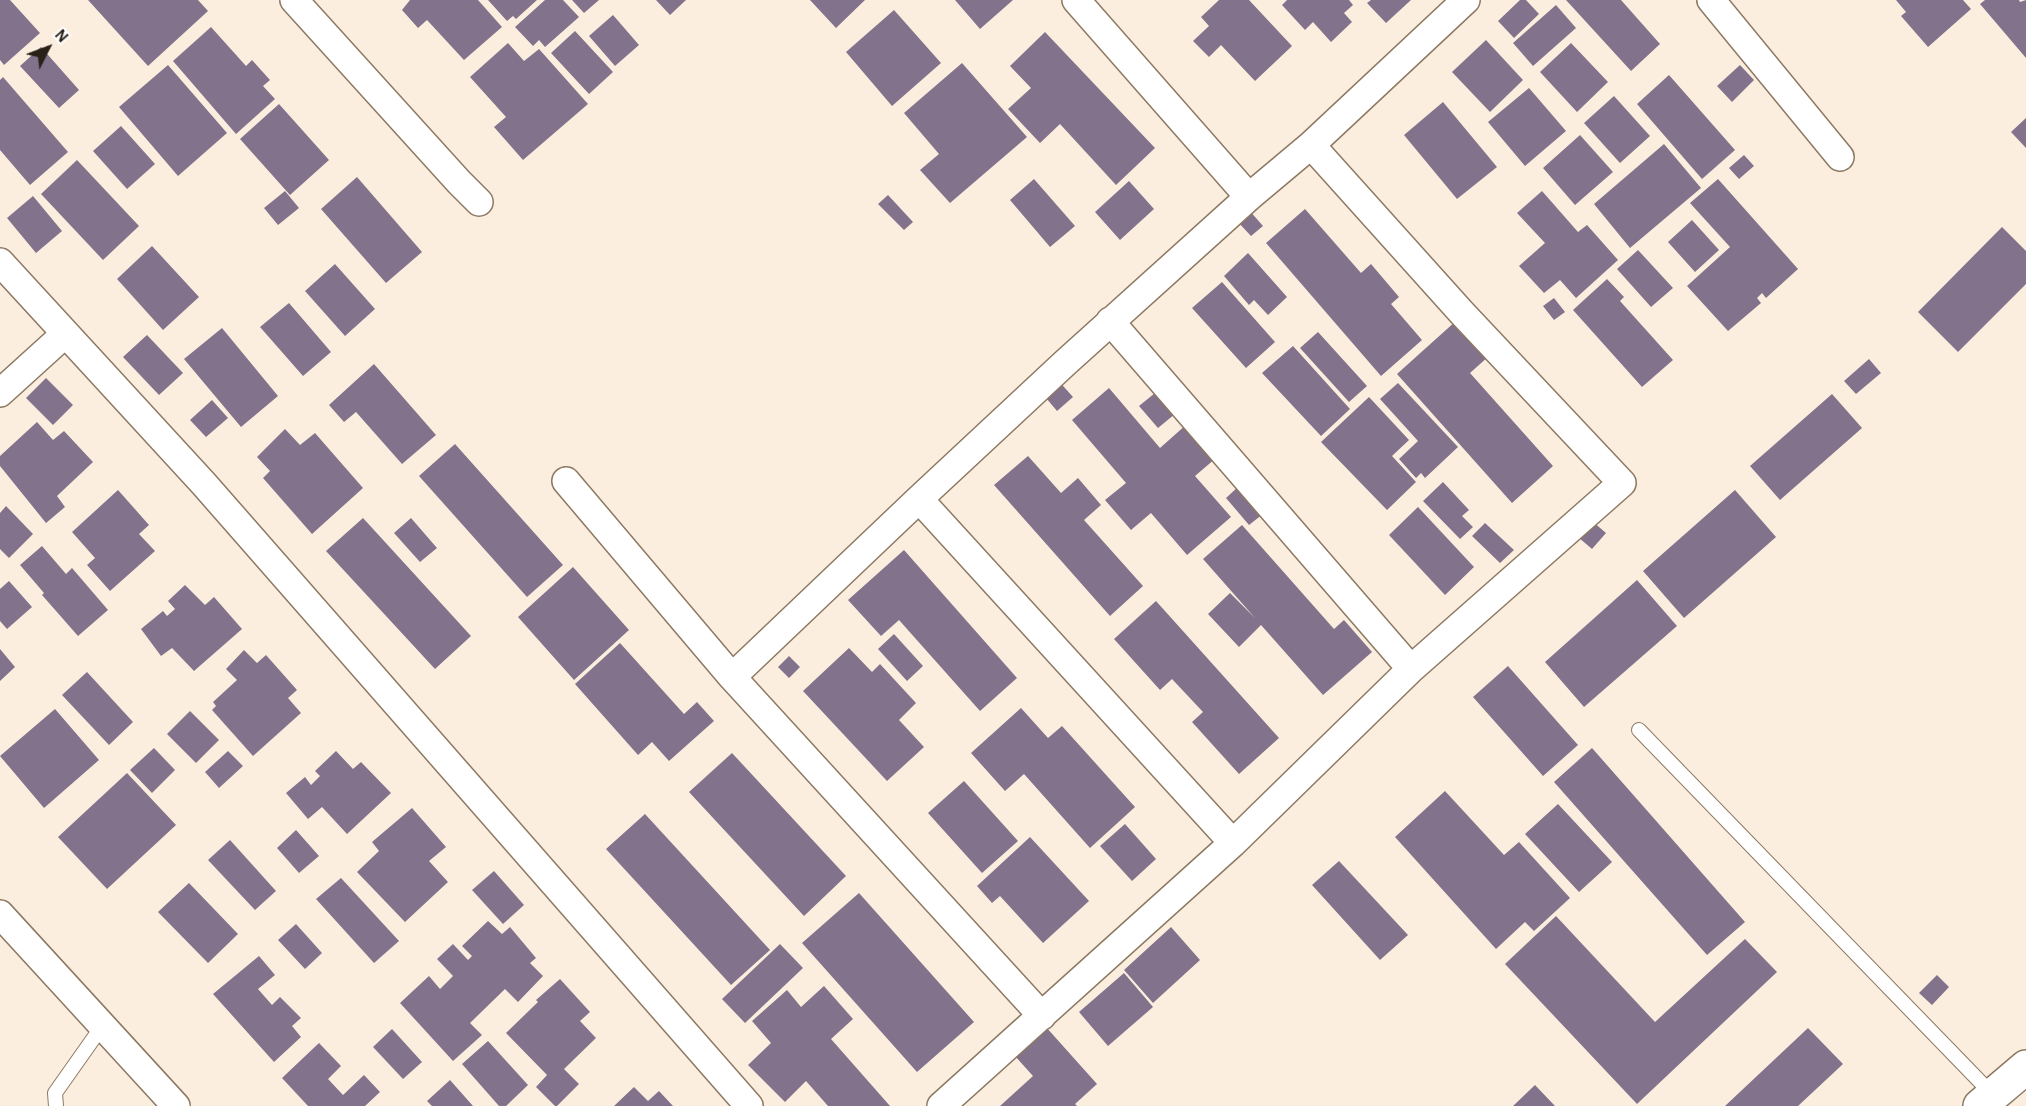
<!DOCTYPE html>
<html>
<head>
<meta charset="utf-8">
<style>
	body { margin:0 }
	#map { position:relative; width:2026px; height:1106px; overflow:hidden; background:#fceedf; font-family:"Alegreya Sans",sans-serif }
	canvas { display:block }
	.north { position:absolute; left:18px; top:18px; width:60px; height:60px; -webkit-text-stroke:4px #fefefe; paint-order:stroke; rotate:48deg; font-size:16px; font-weight:700; line-height:24px; text-align:center; color:#292118 }
	.north::after { content:''; display:block; margin:auto; width:21px; height:27px; background:#292118; clip-path:polygon(50% 0,100% 100%,50% 72%,0 100%) }
</style>
</head>
<body>
<div id="map">
<canvas width="2026" height="1106"></canvas>
<div class="north">N</div>
</div>
<script>
const ctx = document.querySelector('canvas').getContext('2d');
ctx.lineJoin = 'round';
function fillPath(path, color) {
  ctx.fillStyle = color;
  ctx.fill(path, 'evenodd');
}
function strokePath(path, color, width, dash) {
  ctx.strokeStyle = color;
  ctx.lineWidth = width;
  ctx.lineCap = dash ? 'butt' : 'round';
  ctx.setLineDash(dash || []);
  ctx.stroke(path);
}
const building = new Path2D(`
	M0,0H10L40,33L4,65L0,60Z
	M88,0H198L208,11L148,66Z
	M410,0H478L502,27L464,60L427,20L418,28L402,10Z
	M488,0H537L516,19L513,16L507,21Z
	M545,0H563L579,17L545,47L539,40L533,46L515,27Z
	M572,0H599L584,13Z
	M656,0H686L670,15Z
	M810,0H865L836,28Z
	M955,0H1013L980,29Z
	M1219,0H1249L1292,46L1255,81L1221,45L1209,57L1193,41L1209,26L1201,17Z
	M1287,0H1349L1353,5L1344,13L1352,22L1331,42L1313,22L1305,30L1282,5Z
	M1371,0H1411L1386,23L1367,3Z
	M1520,0H1526L1539,14L1514,38L1498,21Z
	M1566,0H1621L1660,44L1631,71Z
	M1896,0H1963L1971,9L1928,47L1901,16L1906,12Z
	M1985,0H2019L2020,2L2026,0V58L1980,4Z
	M1556,5L1576,28L1533,66L1513,43Z
	M894,10L941,63L892,106L846,52Z
	M613,15L639,45L615,66L589,36Z
	M211,27L246,66L252,60L270,80L263,86L275,99L236,134L173,61Z
	M575,31L613,72L589,94L551,53Z
	M1045,32L1155,148L1116,185L1060,124L1040,143L1008,109L1031,88L1010,66Z
	M1486,40L1523,80L1490,112L1452,72Z
	M508,43L524,61L539,49L588,104L523,160L494,127L506,117L470,77Z
	M1571,43L1608,82L1577,112L1540,72Z
	M41,47L79,90L59,108L20,66Z
	M962,63L1027,137L950,203L920,170L939,154L904,113Z
	M168,65L227,133L178,176L119,107Z
	M1740,65L1754,80L1732,102L1717,86Z
	M1669,75L1735,150L1702,179L1637,104Z
	M3,77L68,152L30,185L0,150V80Z
	M1529,88L1566,131L1525,166L1488,122Z
	M1614,96L1650,136L1620,163L1584,123Z
	M1443,102L1497,167L1457,199L1404,135Z
	M279,104L329,160L290,195L240,139Z
	M2026,118V148L2011,132Z
	M121,126L155,164L127,189L93,151Z
	M1580,135L1613,172L1575,205L1543,168Z
	M1664,144L1701,188L1630,248L1594,204Z
	M1744,155L1754,166L1739,179L1729,168Z
	M77,160L139,226L103,260L41,194Z
	M357,177L422,252L386,283L321,209Z
	M1034,179L1075,226L1050,247L1010,200Z
	M1718,179L1798,269L1766,298L1762,293L1757,298L1761,303L1728,331L1687,286L1730,247L1690,203Z
	M1129,181L1154,209L1120,240L1095,212Z
	M285,191L299,208L278,225L264,208Z
	M1542,191L1578,232L1587,225L1618,260L1576,298L1560,280L1544,293L1519,266L1545,243L1517,213Z
	M888,195L913,222L904,230L878,204Z
	M33,196L62,231L36,253L7,218Z
	M1305,209L1361,273L1371,264L1399,297L1391,304L1422,340L1381,376L1266,243Z
	M1249,210L1263,226L1251,236L1236,220Z
	M1692,220L1719,250L1695,272L1668,242Z
	M2002,227L2026,251V284L1958,352L1918,312Z
	M152,246L199,297L163,330L117,279Z
	M1638,250L1673,288L1651,307L1617,269Z
	M1248,253L1287,297L1268,315L1254,300L1249,305L1224,276Z
	M335,264L375,309L345,336L305,291Z
	M1607,279L1624,297L1620,301L1673,360L1642,387L1573,310Z
	M1222,282L1275,342L1246,368L1192,308Z
	M1554,298L1565,312L1554,320L1543,306Z
	M289,303L331,352L303,376L260,327Z
	M1457,320L1489,356L1470,373L1553,466L1512,503L1397,374Z
	M222,328L278,396L241,427L184,359Z
	M1318,332L1367,386L1349,402L1300,348Z
	M147,335L183,373L159,395L123,357Z
	M1293,346L1350,409L1321,436L1262,373Z
	M1869,359L1881,373L1856,394L1844,381Z
	M374,364L436,435L402,464L356,412L344,422L329,405Z
	M46,378L73,405L53,425L26,398Z
	M1056,378L1073,397L1057,411L1041,392Z
	M1398,383L1458,447L1425,478L1421,473L1416,478L1399,459L1418,441L1380,399Z
	M1109,388L1160,448L1187,424L1216,458L1195,476L1231,517L1187,555L1151,513L1131,530L1105,500L1126,483L1072,420Z
	M1155,393L1175,414L1158,428L1139,406Z
	M1832,394L1862,428L1780,500L1750,466Z
	M1369,397L1409,440L1392,456L1416,482L1387,510L1321,442Z
	M212,400L228,418L206,437L190,420Z
	M37,422L53,440L64,431L93,462L57,496L65,507L46,523L0,466V456Z
	M285,429L300,445L315,433L363,488L312,534L263,478L270,471L257,457Z
	M455,444L563,565L527,597L419,476Z
	M1028,456L1061,493L1078,478L1101,505L1084,520L1143,586L1110,616L994,485Z
	M1443,482L1469,510L1462,516L1473,527L1460,539L1423,501Z
	M1239,486L1263,514L1249,525L1226,498Z
	M118,490L149,525L139,534L155,551L110,591L87,565L95,558L72,532Z
	M1735,490L1776,537L1684,618L1643,571Z
	M6,506L33,534L9,558L0,549V513Z
	M1418,507L1474,567L1445,595L1389,535Z
	M363,518L471,636L435,669L326,551Z
	M411,518L437,548L420,562L394,533Z
	M1592,521L1606,533L1592,549L1578,537Z
	M1485,523L1514,550L1500,563L1472,536Z
	M1242,525L1334,629L1344,620L1372,652L1323,695L1261,625L1239,647L1208,614L1230,593L1255,618L1203,559Z
	M42,546L66,574L72,568L108,610L78,636L42,595L44,593L20,565Z
	M904,550L1017,678L980,711L899,620L881,636L848,600Z
	M573,567L629,630L574,680L518,617Z
	M1637,580L1677,626L1584,707L1545,662Z
	M9,581L32,607L7,629L0,621V589Z
	M185,585L205,605L214,597L242,629L194,671L172,648L161,656L141,629L163,611L167,616L175,609L168,601Z
	M1156,601L1279,738L1239,774L1192,722L1203,712L1172,679L1160,690L1114,639Z
	M894,634L923,666L907,681L878,649Z
	M620,643L684,714L697,702L714,721L669,761L652,742L638,755L575,684Z
	M849,648L872,672L880,664L916,703L899,720L924,747L887,781L803,691Z
	M0,649L15,667L0,681Z
	M244,650L257,663L266,655L297,690L288,698L301,713L253,756L212,710L216,706L213,702L237,680L226,669Z
	M789,656L800,667L789,678L778,667Z
	M1508,666L1578,745L1543,776L1473,697Z
	M87,672L133,722L109,745L62,695Z
	M1021,708L1048,738L1062,726L1135,807L1090,848L1024,774L1005,791L971,753Z
	M55,709L99,760L44,808L0,756Z
	M190,711L219,740L196,763L167,734Z
	M154,748L175,770L152,793L130,770Z
	M1592,748L1745,922L1707,955L1554,782Z
	M228,751L243,766L219,788L205,772Z
	M336,751L353,769L361,762L391,793L347,834L322,807L308,819L286,793L305,777L311,785L320,776L315,771Z
	M732,753L846,876L804,916L689,792Z
	M127,773L176,825L107,889L58,837Z
	M964,781L1018,841L982,873L928,813Z
	M1445,791L1504,855L1519,842L1570,898L1534,931L1525,922L1496,949L1395,837Z
	M1558,804L1612,862L1579,892L1525,834Z
	M412,808L446,847L429,861L448,882L405,922L357,872L379,851L372,842Z
	M645,814L770,950L731,985L606,849Z
	M1125,824L1156,859L1132,881L1100,846Z
	M296,830L319,856L299,873L277,848Z
	M1030,837L1089,901L1043,943L1000,896L992,903L977,886Z
	M230,840L276,891L255,910L208,860Z
	M1339,861L1408,935L1380,960L1312,885Z
	M494,871L524,905L503,924L472,890Z
	M341,878L399,941L374,963L316,899Z
	M189,883L238,934L208,963L158,912Z
	M859,893L974,1022L917,1072L802,943Z
	M1556,916L1655,1022L1745,939L1777,972L1637,1104L1505,964Z
	M488,921L502,934L510,927L536,958L530,963L543,976L518,1002L505,989L470,1023L482,1035L453,1061L400,1003L429,976L440,989L453,976L437,959L453,944L468,960L472,956L462,946Z
	M296,924L322,953L305,969L278,940Z
	M1171,927L1200,960L1153,1003L1124,970Z
	M780,944L803,968L745,1023L722,999Z
	M259,956L275,975L258,989L272,1005L280,997L301,1018L292,1026L301,1037L274,1062L213,994Z
	M1124,973L1153,1007L1108,1046L1079,1012Z
	M1937,975L1949,987L1932,1005L1919,993Z
	M560,979L590,1012L580,1021L596,1038L564,1069L579,1084L557,1106H555L536,1087L547,1075L506,1033L538,1002L536,1000Z
	M824,986L853,1019L831,1039L890,1106H828L806,1081L785,1102L748,1065L771,1043L752,1021L787,990L801,1007Z
	M1046,1027L1097,1084L1075,1104L1077,1106H1000L1033,1076L1015,1056Z
	M1808,1028L1843,1064L1798,1106H1725Z
	M392,1029L422,1062L403,1079L373,1047Z
	M488,1041L528,1085L506,1106H499L462,1064Z
	M319,1043L341,1066L328,1079L343,1095L364,1075L380,1092L365,1106H308L282,1078Z
	M450,1080L473,1106H432L427,1101Z
	M1535,1085L1555,1106H1513Z
	M634,1087L648,1101L659,1091L673,1106H614Z`);
const service = new Path2D(`
	M1639,730L1993,1095
	M56,1106L55,1093L103,1025`);
const minor = new Path2D(`
	M294,0L459,182L479,202
	M1076,0L1249,197
	M1711,0L1840,157
	M0,262L204,484L749,1106
	M1110,321L1411,669
	M0,393L65,334
	M566,481L732,677L919,499L1065,363L1249,197L1311,145L1466,0
	M919,499L1233,843
	M732,677L1042,1016
	M0,914L176,1106
	M941,1106L1233,843L1411,669L1622,483L1462,313L1311,145`);
const tertiary = new Path2D(`
	M1980,1106L2026,1067`);
fillPath(building, '#82728b');
strokePath(service, '#8d7962', 16);
strokePath(minor, '#8d7962', 30);
strokePath(tertiary, '#8d7962', 36);
strokePath(service, '#fff', 14);
strokePath(minor, '#fff', 27);
strokePath(tertiary, '#fff', 33);
</script>
</body>
</html>
